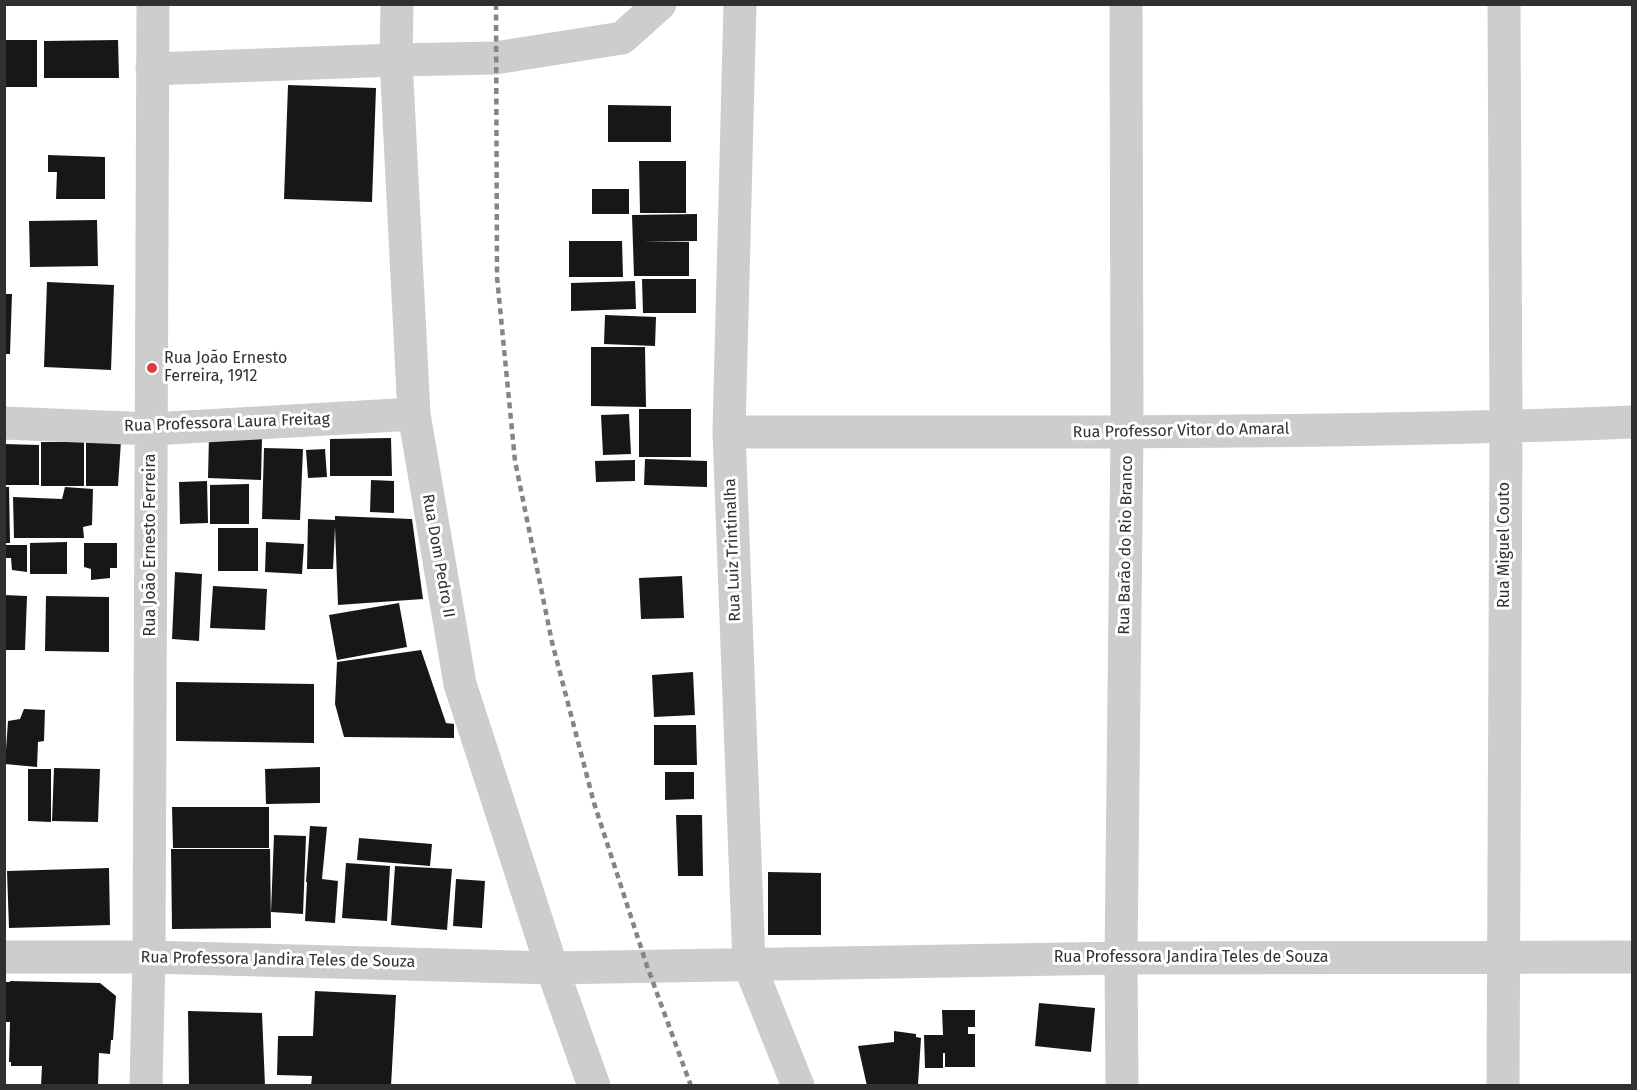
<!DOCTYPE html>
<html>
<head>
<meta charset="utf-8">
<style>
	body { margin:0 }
	#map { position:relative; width:1637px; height:1090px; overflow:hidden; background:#fff; font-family:"Fira Sans",sans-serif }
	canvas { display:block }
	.frame { position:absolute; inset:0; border:6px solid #303030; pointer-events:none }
</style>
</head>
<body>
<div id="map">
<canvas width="1637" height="1090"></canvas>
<div class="frame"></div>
</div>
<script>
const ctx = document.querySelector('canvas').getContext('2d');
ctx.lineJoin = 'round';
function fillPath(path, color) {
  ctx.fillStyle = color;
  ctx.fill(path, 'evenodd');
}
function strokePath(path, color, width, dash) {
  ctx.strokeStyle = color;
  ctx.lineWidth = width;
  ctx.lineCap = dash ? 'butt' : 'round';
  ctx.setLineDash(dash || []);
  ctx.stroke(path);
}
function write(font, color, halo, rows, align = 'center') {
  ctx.font = font + ' "Fira Sans",sans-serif';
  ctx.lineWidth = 6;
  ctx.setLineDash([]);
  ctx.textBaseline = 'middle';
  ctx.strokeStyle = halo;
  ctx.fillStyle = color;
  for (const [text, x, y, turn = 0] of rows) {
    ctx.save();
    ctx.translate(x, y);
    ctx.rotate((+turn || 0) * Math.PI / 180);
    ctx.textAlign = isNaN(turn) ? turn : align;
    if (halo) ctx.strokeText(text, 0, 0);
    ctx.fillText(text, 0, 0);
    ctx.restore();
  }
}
const building = new Path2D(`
	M4,40H37V87H4Z
	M118,40L119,78H44V41Z
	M288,85L376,88L372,202L284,199Z
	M608,105L671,106V142H608Z
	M48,155L105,157V199H56L57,172H48Z
	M639,161H686V213H640Z
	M592,189H629V214H592Z
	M697,214V241L643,242H689V276H634L632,215Z
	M97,220L98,266L30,267L29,221Z
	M569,241H622L623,277H569Z
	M642,279H696V313H643Z
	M635,281L636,309L571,311V283Z
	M47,282L114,285L111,370L44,367Z
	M4,294H12L10,354H4Z
	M605,315L656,317L655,346L604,344Z
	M591,347H645L646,407L591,406Z
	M639,409H691V457H639Z
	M629,414L631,454L603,455L601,415Z
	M86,435L121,441L118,486H86Z
	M209,436L262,438L261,480L208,478Z
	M391,438L392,476H330V439Z
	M41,442H84V486H41Z
	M4,444L39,445V485H4Z
	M264,448L303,449L300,520L262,519Z
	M325,449L327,477L308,478L306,450Z
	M645,459L707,461V487L644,485Z
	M635,460V481L596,482L595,461Z
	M371,480L394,481V513L370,512Z
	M207,481L208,523L180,524L179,482Z
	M249,484V524H210V485Z
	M4,487H9L10,543H4Z
	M65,487L93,489L92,525L83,527L84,538H14L13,497L62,499Z
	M335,516L412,519L423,599L338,605L335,527L333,569H307L308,519L335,520Z
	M218,528H258V571H218Z
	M67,542V574H30V543Z
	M266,542L304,544L302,574L265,572Z
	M84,543H117V568H110V578L91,580V569L84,567Z
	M4,545H27V572L12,570L11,558H4Z
	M175,572L202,574L199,641L172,639Z
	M682,576L684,618L641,619L639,578Z
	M213,586L267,589L265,630L210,628Z
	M4,595L27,596L25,650H4Z
	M46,596L109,597V652L45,651Z
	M399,603L407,647L337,660L329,615Z
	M421,650L446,723L454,724V738L344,737L335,704L337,662Z
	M693,672L695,715L654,717L652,675Z
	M176,682L314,684V743L176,741Z
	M24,709L45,710L44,741L38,742L37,767L5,764L8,721L20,719Z
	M654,725H696L697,765H654Z
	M320,767V803L266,804L265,769Z
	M54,768L100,769L98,822L52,821Z
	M28,769H51V822L28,821Z
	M665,772H694V799L665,800Z
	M172,807H269V848H173Z
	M676,815H702L703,876H678Z
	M310,826L327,827L322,879L338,881L335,923L305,921L307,882H306Z
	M274,835L306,836L303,914L271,912Z
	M359,838L432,844L430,866L357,860Z
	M171,849H270L271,928L172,929Z
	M346,863L390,866L387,921L342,918Z
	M395,866L452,869L447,930L391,925Z
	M109,868L110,925L9,928L7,871Z
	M768,872L821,873V935H768Z
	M456,879L485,881L482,928L453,926Z
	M10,981L100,983L116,996L113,1040H111L110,1054L99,1053L98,1086H41L42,1066H11V1062H9L10,1022H4V982H10Z
	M315,991L396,995L391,1086H311L312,1076L277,1075L278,1036H313Z
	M1039,1003L1095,1008L1091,1052L1035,1046Z
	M942,1010H975V1027H968V1034H975V1067H945V1053H943V1068H925L924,1035H943Z
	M188,1011L262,1013L265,1086H189Z
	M894,1031L916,1034V1037L921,1038L918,1084L909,1086H867L858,1046L894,1042Z`);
const minor = new Path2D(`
	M397,4L396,60L414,414L460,684L552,968L594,1086
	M740,4L729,432L749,964L798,1086
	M152,69L396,60L495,58L622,38L660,4
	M4,423L152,429L414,414
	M729,432C1030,432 1331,434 1632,422
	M4,957H149L552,968L1121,958L1632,957
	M146,1086L149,957L153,4
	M1122,1086L1121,958L1127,432L1126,4
	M1503,1086L1506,427L1504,4`);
const rail = new Path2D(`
	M496,4L497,277L515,461L552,642L594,803L647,966L691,1086`);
const markers = [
	[152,368,6,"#e13842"]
];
const poiNames = [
	["Rua João Ernesto",164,359],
	["Ferreira, 1912",164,377]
];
const streetNames = [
	["Rua Professora Laura Freitag",227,423,-2],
	["Rua Professor Vitor do Amaral",1181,431,-1],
	["Rua João Ernesto Ferreira",151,545,-90],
	["Rua Barão do Rio Branco",1126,545,-89],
	["Rua Miguel Couto",1505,545,-90],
	["Rua Luiz Trintinalha",733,550,-92],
	["Rua Dom Pedro II",438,556,80],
	["Rua Professora Jandira Teles de Souza",1191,958],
	["Rua Professora Jandira Teles de Souza",278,960,1]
];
fillPath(building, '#171717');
strokePath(minor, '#cdcdcd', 33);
strokePath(rail, '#858585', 4.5, [6, 4.5]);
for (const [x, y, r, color] of markers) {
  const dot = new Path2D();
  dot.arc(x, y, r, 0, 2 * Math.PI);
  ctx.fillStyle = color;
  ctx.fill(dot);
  strokePath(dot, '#fff', 2);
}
write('16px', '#303030', '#fff', poiNames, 'left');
write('16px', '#303030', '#fff', streetNames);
</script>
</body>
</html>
